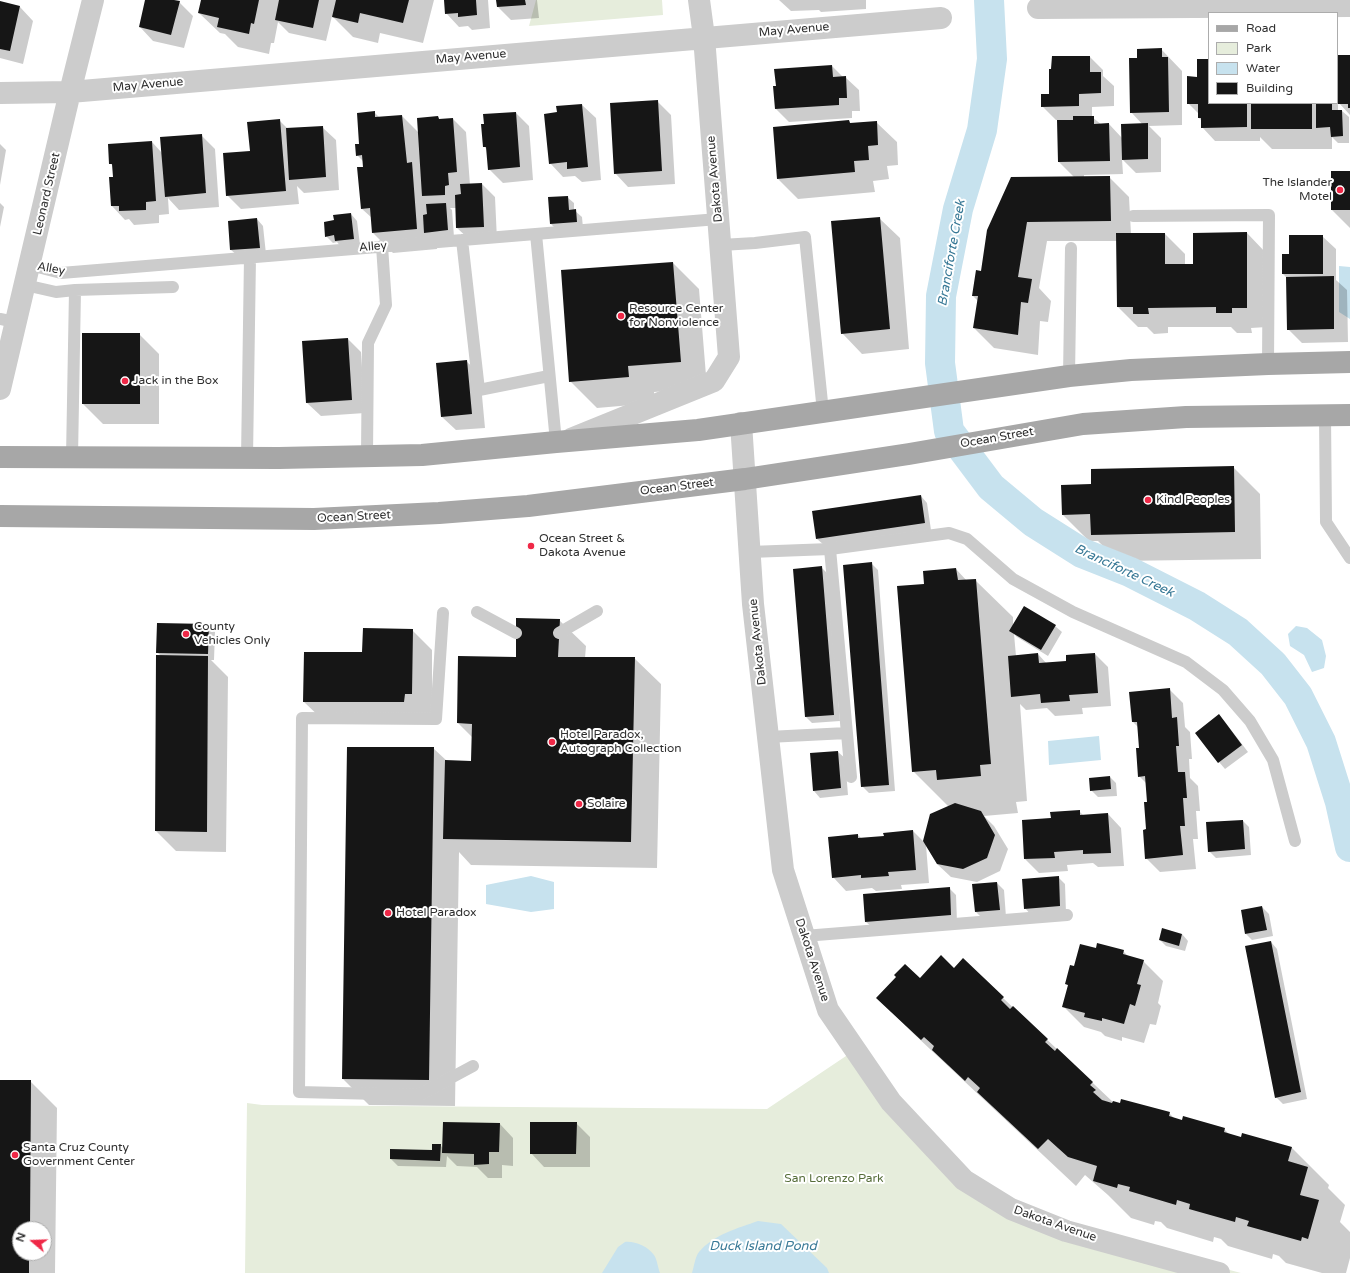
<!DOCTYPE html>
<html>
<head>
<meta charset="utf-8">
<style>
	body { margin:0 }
	#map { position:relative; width:1350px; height:1273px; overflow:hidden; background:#fff; font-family:"Varela Round",sans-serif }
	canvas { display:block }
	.legend { position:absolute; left:1208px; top:12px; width:130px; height:92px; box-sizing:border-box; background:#fff; border:1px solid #acacac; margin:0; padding:5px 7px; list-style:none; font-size:12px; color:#2f2f2f }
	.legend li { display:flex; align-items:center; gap:8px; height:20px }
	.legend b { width:20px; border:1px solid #acacac }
	.north { position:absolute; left:12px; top:1221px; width:40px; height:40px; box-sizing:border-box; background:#fff; border:1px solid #acacac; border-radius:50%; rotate:289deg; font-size:11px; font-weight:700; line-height:16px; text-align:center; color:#2f2f2f }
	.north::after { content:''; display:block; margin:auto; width:14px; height:18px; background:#ef2847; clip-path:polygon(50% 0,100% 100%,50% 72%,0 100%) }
</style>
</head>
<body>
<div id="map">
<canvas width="1350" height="1273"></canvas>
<ul class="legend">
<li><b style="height:5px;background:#a7a7a7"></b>Road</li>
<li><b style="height:11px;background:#e6eddc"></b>Park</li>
<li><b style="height:11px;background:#c7e2ee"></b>Water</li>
<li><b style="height:11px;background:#161616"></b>Building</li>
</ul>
<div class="north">N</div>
</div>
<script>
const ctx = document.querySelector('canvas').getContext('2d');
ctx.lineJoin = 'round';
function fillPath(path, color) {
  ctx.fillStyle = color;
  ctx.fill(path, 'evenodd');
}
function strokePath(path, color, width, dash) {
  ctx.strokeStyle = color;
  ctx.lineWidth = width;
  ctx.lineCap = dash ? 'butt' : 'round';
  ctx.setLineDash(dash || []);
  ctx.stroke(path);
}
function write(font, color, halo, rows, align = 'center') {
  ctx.font = font + ' "Varela Round",sans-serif';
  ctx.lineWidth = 4;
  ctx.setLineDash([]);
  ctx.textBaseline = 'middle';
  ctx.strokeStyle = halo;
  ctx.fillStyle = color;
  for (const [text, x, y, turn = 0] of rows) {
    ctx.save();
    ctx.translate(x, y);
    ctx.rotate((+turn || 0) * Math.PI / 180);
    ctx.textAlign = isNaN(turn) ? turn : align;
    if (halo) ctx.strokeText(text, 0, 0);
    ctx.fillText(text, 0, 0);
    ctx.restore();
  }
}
const green = new Path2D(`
	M536,0H662L663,15L529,26Z
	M852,1052L989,1190L1057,1221L1143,1247L1241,1273H245L247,1103L262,1105L767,1109Z`);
const water = new Path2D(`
	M1339,266L1350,267V319L1339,312Z
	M1296,626L1307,628L1322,640L1326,656L1324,668L1312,672L1304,655L1290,646L1288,634Z
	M1099,736L1101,760L1049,765L1048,741Z
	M531,876L554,882V909L531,912L486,904V885Z
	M758,1221L781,1224L827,1268L829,1273H692C694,1267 695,1257 699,1252C713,1235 738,1228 758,1221Z
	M625,1242C635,1241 647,1246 654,1255C657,1259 658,1268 660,1273H602L618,1247Z`);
const shadow = new Path2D(`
	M146,0H170L179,2L193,16L184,48L153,41L140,27Z
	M202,0H434L423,43L380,33L378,43L353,37L332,16L326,41L289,33L278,22L274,43H271L269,54L238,47L225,34L220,33L199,13Z
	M445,0H488L490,28L472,30L468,26L459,27L446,13Z
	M497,0H537L539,18L511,20L498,7Z
	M779,0H866V9L821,12L819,10L791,11Z
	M0,2L20,7L33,21L23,64L0,58Z
	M1161,49L1182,71V125L1149,126L1161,138V172L1136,173L1122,159L1123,174L1084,175V177H1109L1129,197L1131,234H1165L1185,254V265H1194L1247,233L1267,254V327L1251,328L1252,333H1237L1231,327H1168V333L1154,334L1147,327H1138L1118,307L1117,241H1047L1039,288L1051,301L1048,322L1040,321L1038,355L994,348L974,328L978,301L973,296L982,272L988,230L1074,177L1059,162L1058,120H1056L1042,106L1050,95L1090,57L1103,70V76L1114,86V106L1092,107V117L1102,125L1109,124L1122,138L1143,125L1131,112L1138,59Z
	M1337,56H1350V115L1339,103V97L1337,95Z
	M1209,60V103H1337L1338,105V111H1342L1349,117V143H1338L1332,137V149H1272L1260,137V141H1215L1202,127V121L1199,118V114L1188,103L1198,78Z
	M832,66L843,77H845L859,90L860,111H852V118L789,122L776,109L774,87Z
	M657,101L671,115L675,184L628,187L615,173Z
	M582,105L596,118L601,180L582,182L575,176L563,177L550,163L558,113L557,107Z
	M374,112L380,118L402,116L419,133L438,117L440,120L453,119L466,132L470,185L482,184L495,197L497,240L471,241L457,228V208H450L452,210L454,237L436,238L437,249L393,253L373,233L372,218L362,209L363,161L357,155Z
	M516,113L529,126L533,180L503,183L489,169L487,150L484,146Z
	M279,120L288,129L322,127L336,140L339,190L304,193L297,186L299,204L241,209L227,195L251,152Z
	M849,121L851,124L876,122L897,142L898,165L887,166L889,179L873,181L875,192L798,199L778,179Z
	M201,135L215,149L219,207L179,210L168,198L169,214L159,215V223L134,225L129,219L125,220L112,206L114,178L113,166L110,163L152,142L162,153Z
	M0,144L6,150L0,185Z
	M1350,172V228L1332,210Z
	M567,197L574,203V210L582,217L583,228L557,230L551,224Z
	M0,203L4,207L0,227Z
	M351,214L357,221L360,245L342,248L337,242L333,243L326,236L335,221Z
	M879,218L900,238L909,349L862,354L842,333Z
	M257,219L263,226L266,254L238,256L231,250L229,222Z
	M1322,236L1336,249V280L1347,290L1348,342L1302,343L1288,329L1287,278L1283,274L1290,255Z
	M673,263L699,289L707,388L654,392L655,403L597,408L570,381Z
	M139,334L159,354V424H103L83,404Z
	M348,339L361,352L365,413L321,416L307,403Z
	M466,361L480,374L485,428L456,430L442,417Z
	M1233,467L1260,494L1261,559L1118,561L1098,541H1089L1063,515L1092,485Z
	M921,496L927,503L931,530L824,545L817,539Z
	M871,563L878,570L895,791L869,793L862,786Z
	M821,567L828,574L840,721L812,723L806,717Z
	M956,569L967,581L975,580L1013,617V626H1055L1062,632L1048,656L1017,637L1014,634L1016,656L1038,654L1047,664L1067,662L1095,654L1108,667L1111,706L1082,708L1083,714L1055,716L1047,708L1026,710L1020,704L1027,801L1016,802L1018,813L984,816L994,826L1008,849L1000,871L977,882L951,877L937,864L926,845L929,883L901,885L902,889L876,891L872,888L846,891L833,877L858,835L862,839L885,837L913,831L924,842L931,815L949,807L913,771L925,585Z
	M559,620L586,646L585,658H634L661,684L657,868L471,865L459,852L455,1106L369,1105L343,1079L433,748L447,761L472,762L473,738L458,723L517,658Z
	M209,625L215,632L214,660H211L228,677L226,852L176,851L156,831L161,656L157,652Z
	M412,630L432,650V714L325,722L304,702L363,653Z
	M1170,690L1183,703L1185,727L1190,732L1192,759H1189L1190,778L1198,786L1200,811H1196L1198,839H1193L1196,869L1160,872L1146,858L1148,803L1147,784L1139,776L1140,749L1138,727L1133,722Z
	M1219,716L1225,722L1248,752L1225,769L1219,762L1196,733Z
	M838,752L845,758L848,795L820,798L814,791L811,754Z
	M1110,777L1116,783L1117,796L1098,797L1091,790Z
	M1079,811L1084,816L1108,814L1121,828L1124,866L1098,867L1093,863L1067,865L1068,871L1039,873L1025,859L1023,821L1052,818Z
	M1243,821L1249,827L1251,855L1216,858L1209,851Z
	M1058,877L1065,884L1066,913L1031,915L1025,908Z
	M997,883L1004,890L1006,917L982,918L976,912Z
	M949,888L956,895L957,922L873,928L866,922Z
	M1262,907L1269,914L1273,936L1252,940L1246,934Z
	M1182,934L1188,941L1185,951L1166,946L1160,940Z
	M1271,942L1277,949L1307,1099L1283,1104L1276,1097Z
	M1097,949L1123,951L1129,957L1143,961L1163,981L1158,1003L1161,1006L1156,1025L1150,1024L1144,1043L1122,1037V1041L1105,1036L1101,1032L1084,1027L1064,1007L1069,986L1067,984L1075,968Z
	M954,969L1003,998L1114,1103L1169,1113L1175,1119L1224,1129L1230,1135L1242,1138L1243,1134L1292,1148L1329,1185L1328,1188L1345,1205L1340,1222L1350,1232V1258L1346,1273H1322L1286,1263L1279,1256L1273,1254L1272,1259L1228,1246L1221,1239L1214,1237L1213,1242L1167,1228L1161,1222L1155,1221L1154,1225L1131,1218L1108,1195L1085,1175L1076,1186L915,1035L877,998L920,979Z
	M0,1081H30L57,1108L55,1273H0ZM20,1229H44V1253H20Z
	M576,1123L590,1137V1167H544L531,1153Z
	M500,1124L513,1138V1166L502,1165V1178H488L477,1167L457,1166L447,1156L446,1167L398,1166L391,1159L433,1151L440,1145L443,1148Z`);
const canal = new Path2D(`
	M989,0L992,59L982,130L958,209L941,296L940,363L949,431L991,487L1033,522L1082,553L1130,572L1197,606L1238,632L1273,664L1298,696L1321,742L1340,802L1350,847`);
const building = new Path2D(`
	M145,0H174L180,1L171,35L139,27Z
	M201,0H259L254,24L251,23L249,34L217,27L219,18L198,13Z
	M279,0H319L313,28L275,20Z
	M336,0H409L403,23L360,13L358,23L332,17Z
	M444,0H476L477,15L458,17V13L445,14Z
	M496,0H525L526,5L497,7Z
	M0,1L20,6L10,51L0,49Z
	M1162,48V57H1168L1169,112L1130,113L1129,58H1137V49Z
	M1337,55H1350V108H1348V104H1338Z
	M1052,56H1090V72H1101V93L1079,94V106L1041,107V94H1049V69H1051Z
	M1197,59H1209V103H1247V127L1201,128V118H1198V104H1187V76L1197,77Z
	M832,65L833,77L846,76L847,98H839V105L775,109L773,86H776L774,69Z
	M658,100L662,171L614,174L610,103Z
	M1251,103H1312V129H1251Z
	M1316,103H1332V110H1342L1343,136L1331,137L1330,127L1316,128Z
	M582,104L588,167L567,169V162L549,164L544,114L557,112L556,106Z
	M375,111V117L402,115L407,163L412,162L417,229L372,233L370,208L361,209L357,167H363L362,155L356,156L355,144H359L357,113Z
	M516,112L520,167L488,170L486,147H483L481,124H484L483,114Z
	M438,116L439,119L453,118L457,172L448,173L449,185L445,186V195L422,196L417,118Z
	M1073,116H1094V124L1109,123L1110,161L1058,162L1057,120H1073Z
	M280,119L286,191L226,196L223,153L250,151L247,122Z
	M849,120L850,123L877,121L878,145L868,146L869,160L854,161L855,172L777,179L773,127Z
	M1148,123V159L1122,160L1121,124Z
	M323,126L326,177L289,180L286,128Z
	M202,134L206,193L165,197L160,137Z
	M152,141L156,201L146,202V210L119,211V206H111L109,177H113L112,164H109L108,144Z
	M1331,171H1350V210H1331Z
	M1110,176L1111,221L1027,222L1018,277L1032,279L1028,303L1021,302L1018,335L973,328L978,296H972L976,270L981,271L987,230L1011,177Z
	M482,183L484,227L456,228L455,195L461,194L460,184Z
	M568,196L569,210L576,209L577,222L550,224L548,197Z
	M446,203L448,230L424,233L423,215L427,214L426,204Z
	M351,213L354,239L335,241L334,235L325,237L324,222L334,220L333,215Z
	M880,217L890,329L841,334L831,221Z
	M257,218L260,248L230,250L228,221Z
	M1247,232V308H1232V313H1216V307L1148,308L1149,314H1133V307H1117L1116,233H1165V264H1193V233Z
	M1289,235H1323V274H1282V254H1289Z
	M673,262L681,362L628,366L629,377L569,382L561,270Z
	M1334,276V329L1287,330L1286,277Z
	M82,333H140V404H82Z
	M348,338L352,400L306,403L302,341Z
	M467,360L472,414L441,417L436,363Z
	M1234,466L1235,532L1091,535L1090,514L1062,515L1061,485L1091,484V469Z
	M921,495L925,523L816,539L812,511Z
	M872,562L889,785L861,787L843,565Z
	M822,566L834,715L805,717L793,569Z
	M956,568L958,580L976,579L991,764L980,765L981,776L937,780L936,770L912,772L897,586L924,584L923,571Z
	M1024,606L1056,625L1041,650L1009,631Z
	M516,618L560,619L558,657H635L631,842L443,839L445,760L471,761L472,724L457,723L458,656L516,657Z
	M157,623L209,624L208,654L156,653Z
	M363,628L413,629L412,694H405L404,702H303L304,652H362Z
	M1038,653L1039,663L1066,661V655L1095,653L1098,693L1069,695L1070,701L1041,703L1040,694L1011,697L1008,656Z
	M156,655L208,656L207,832L155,831Z
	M1170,688L1172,718L1177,717L1179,746H1176L1178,772H1185L1187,798H1183L1185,826H1180L1183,855L1145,859L1143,830L1146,829L1144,802H1147L1145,776L1138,777L1136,748H1139L1137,722H1132L1129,692Z
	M1219,714L1242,745L1218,763L1195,733Z
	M347,747H434L429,1080L342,1079Z
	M838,751L841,788L813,791L810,753Z
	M1110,776L1111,789L1090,791L1089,778Z
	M955,803L981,811L995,835L987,858L963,869L937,864L923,841L930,814Z
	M1080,810V815L1108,813L1111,853L1083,854V850L1054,852L1055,858L1024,859L1022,820L1051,818L1050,812Z
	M1243,820L1245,849L1208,852L1206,822Z
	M913,830L916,870L888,872L889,876L861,878V875L832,878L828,837L858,834V838L884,836L883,833Z
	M1059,876L1060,906L1024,909L1022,879Z
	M997,882L1000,910L975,912L972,884Z
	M950,887L951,915L865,922L863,894Z
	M1262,906L1267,930L1245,934L1241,910Z
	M1162,928L1182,934L1179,946L1159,940Z
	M1271,941L1301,1092L1275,1098L1245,946Z
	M1097,943L1124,950L1123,954L1144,960L1137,984L1141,985L1135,1006L1130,1004L1124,1024L1102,1018V1021L1084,1017L1085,1013L1062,1007L1068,985L1065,984L1070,965L1074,966L1080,944L1096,948Z
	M941,955L954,968L963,958L1004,997L1001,1000L1010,1009L1013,1006L1048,1039L1045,1042L1055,1051L1057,1048L1093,1082L1090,1085L1096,1090L1093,1092L1102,1100L1112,1103L1113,1101L1120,1103L1121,1099L1170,1112L1169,1116L1182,1120L1183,1116L1225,1128L1224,1132L1241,1137L1242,1133L1292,1147L1288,1161L1308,1167L1300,1195L1319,1200L1308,1239L1302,1237L1301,1241L1247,1226L1249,1221L1236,1217L1235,1222L1189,1209L1190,1204L1177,1200L1176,1205L1129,1191L1130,1187L1118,1184L1117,1188L1093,1181L1097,1166L1068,1157L1048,1139L1038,1149L977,1092L980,1088L968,1077L965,1081L932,1050L934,1046L924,1037L921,1040L876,998L896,977L894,975L905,964L920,978Z
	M0,1080H31L30,1229H20V1253H29V1273H0Z
	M443,1122L500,1123L499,1152H489V1164L474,1165V1154L442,1153Z
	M530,1122H577L576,1154H530Z
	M432,1144H441L440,1161L390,1159V1149L432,1150Z`);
const service = new Path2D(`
	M1133,216L1269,215L1268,364
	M536,234L556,442
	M462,240L479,390L549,376
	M721,245L755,243L805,237L823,412
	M30,265L61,273L718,219
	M25,285L56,292L75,290
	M0,319L15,322
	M1069,376L1071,248
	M1325,415L1326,522L1350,558
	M367,455L368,343L386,305L382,246
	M72,457L75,290L173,287
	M247,458L250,257
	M830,549L851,777
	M750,552L830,549L949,533L967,539L1013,579L1073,612L1186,662L1223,690L1250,721L1273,760L1295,841
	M477,612L516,633
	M443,613L436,719L302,718L299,1092L419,1095L473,1066
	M559,633L597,611
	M768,737L847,733
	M804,936L1067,915`);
const minor = new Path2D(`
	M1038,8L1350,6
	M0,93L70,92L941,18
	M0,389L70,92L93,0
	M741,423L753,604L783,870L828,1010L891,1102L964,1180L1011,1209L1066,1231L1219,1273
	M571,439L714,381L729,357L704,37L699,0`);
const primary = new Path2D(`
	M0,457L279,458L422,455L556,442L698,430L1069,376L1131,370L1268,364L1350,362
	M0,516L314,519L439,513L528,506L745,479L909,454L1083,424L1186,417L1350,415`);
const markers = [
	[1340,190,4,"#ef2847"],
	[621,316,4,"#ef2847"],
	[125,381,4,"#ef2847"],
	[1148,500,4,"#ef2847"],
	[531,546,4,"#ef2847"],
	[186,634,4,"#ef2847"],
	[552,742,4,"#ef2847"],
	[579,804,4,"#ef2847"],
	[388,913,4,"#ef2847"],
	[15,1155,4,"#ef2847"]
];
const streetNames = [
	["May Avenue",794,30,-5],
	["May Avenue",471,57,-5],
	["May Avenue",148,85,-5],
	["Dakota Avenue",715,179,-95],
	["Leonard Street",47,194,-77],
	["Alley",373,247,-5],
	["Alley",51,269,10],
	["Ocean Street",997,438,-10],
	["Ocean Street",677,487,-7],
	["Ocean Street",354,517,-3],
	["Dakota Avenue",758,642,-96],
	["Dakota Avenue",812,960,72],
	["Dakota Avenue",1055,1224,19]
];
const poiNames = [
	["The Islander",1332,183,"right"],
	["Motel",1332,197,"right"],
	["Resource Center",629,309],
	["for Nonviolence",629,323],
	["Jack in the Box",133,381],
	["Kind Peoples",1156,500],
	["Ocean Street &",539,539],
	["Dakota Avenue",539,553],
	["County",194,627],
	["Vehicles Only",194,641],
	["Hotel Paradox,",560,735],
	["Autograph Collection",560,749],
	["Solaire",587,804],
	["Hotel Paradox",396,913],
	["Santa Cruz County",23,1148],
	["Government Center",23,1162]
];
const parkNames = [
	["San Lorenzo Park",834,1179]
];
const waterNames = [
	["Branciforte Creek",952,253,-80],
	["Branciforte Creek",1124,571,25],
	["Duck Island Pond",763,1247]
];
fillPath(green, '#e6eddc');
fillPath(water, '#c7e2ee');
fillPath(shadow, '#0003');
strokePath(canal, '#c7e2ee', 30);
fillPath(building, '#161616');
strokePath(service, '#ccc', 12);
strokePath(minor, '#ccc', 22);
strokePath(primary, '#a7a7a7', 22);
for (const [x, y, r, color] of markers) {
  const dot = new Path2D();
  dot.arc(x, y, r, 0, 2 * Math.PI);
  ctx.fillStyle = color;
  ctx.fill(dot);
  strokePath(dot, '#fff', 1.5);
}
write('12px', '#2f2f2f', '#fff', streetNames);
write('12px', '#2f2f2f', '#fff', poiNames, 'left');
write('12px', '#566d3a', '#fff', parkNames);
write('italic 13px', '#387996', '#fff', waterNames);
</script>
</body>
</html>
